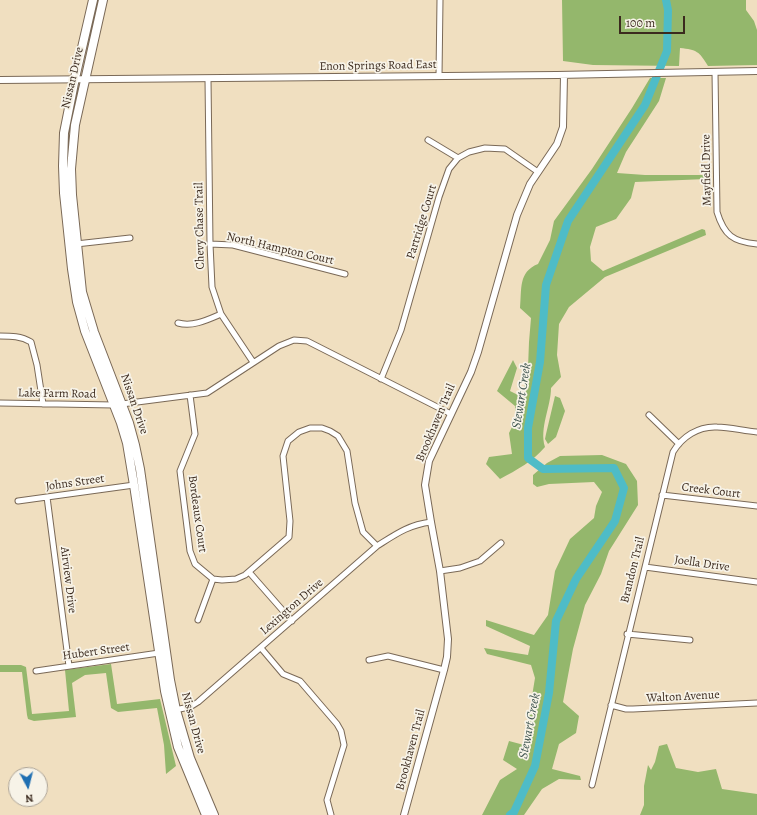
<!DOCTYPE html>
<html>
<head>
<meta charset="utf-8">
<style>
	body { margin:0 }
	#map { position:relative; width:757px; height:815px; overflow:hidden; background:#f0dfc0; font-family:Alegreya,serif }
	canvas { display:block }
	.north { position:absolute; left:8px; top:767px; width:40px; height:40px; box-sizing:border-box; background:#f7f3e8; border:1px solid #aca397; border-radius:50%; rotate:173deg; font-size:11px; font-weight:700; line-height:16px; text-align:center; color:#3b2a1e }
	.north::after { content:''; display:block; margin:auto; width:14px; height:18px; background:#1f6fb2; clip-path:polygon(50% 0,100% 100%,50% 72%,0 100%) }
	.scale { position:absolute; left:619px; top:16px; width:66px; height:18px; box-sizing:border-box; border:2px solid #3b2a1e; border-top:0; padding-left:5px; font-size:12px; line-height:14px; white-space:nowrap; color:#3b2a1e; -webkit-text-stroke:3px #f7f3e8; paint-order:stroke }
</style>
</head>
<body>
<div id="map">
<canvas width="757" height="815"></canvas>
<div class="north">N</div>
<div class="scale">100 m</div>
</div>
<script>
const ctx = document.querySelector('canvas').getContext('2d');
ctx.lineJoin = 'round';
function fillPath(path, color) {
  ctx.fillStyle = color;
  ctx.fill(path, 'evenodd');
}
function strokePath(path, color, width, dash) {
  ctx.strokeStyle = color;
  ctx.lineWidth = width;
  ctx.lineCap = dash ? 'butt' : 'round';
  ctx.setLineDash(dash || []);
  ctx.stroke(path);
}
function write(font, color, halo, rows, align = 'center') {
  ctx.font = font + ' Alegreya,serif';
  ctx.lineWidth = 3.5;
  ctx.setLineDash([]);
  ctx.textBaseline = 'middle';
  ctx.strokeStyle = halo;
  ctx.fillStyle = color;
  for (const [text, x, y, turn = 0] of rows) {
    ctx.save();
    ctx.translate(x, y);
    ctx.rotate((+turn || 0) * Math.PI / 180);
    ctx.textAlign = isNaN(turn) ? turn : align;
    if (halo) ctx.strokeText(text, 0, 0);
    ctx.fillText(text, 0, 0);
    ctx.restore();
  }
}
const forest = new Path2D(`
	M562,0H746V10L754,21L757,30V65L708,66C699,51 697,50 680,48L679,66L593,65L563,61Z
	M650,78H666L659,101L626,152L617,173L645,175H704L706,179L635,182L631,198L616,219L596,227L590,247L591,261L603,271L702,229L705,230L706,235L605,277L569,307L559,324L557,355L561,377L551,388C551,407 539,428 545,447C533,461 517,470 500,479L486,464L489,457L512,454L509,433L516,419L515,406L497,391L513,360L517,368L510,391L522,397L528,368L529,342L531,318L520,308C522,289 518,272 538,264L550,240L554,221L592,169L632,108Z
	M555,396L560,398L565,411L556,437L548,444L545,439L546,434Z
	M602,455L626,464L637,481L638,505L609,551L601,574L585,605L573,649L563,702L579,716L576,733L559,744L552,769L580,776L581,780L559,779L542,789L524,815H482L500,780L517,769L503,760L509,741L524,745L535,678L531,665L487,654L484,648L528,655L530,646L486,626V620L534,635L548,615L555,571L570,539L594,518L596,506L602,492L594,482L549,484L537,487L533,484V475L547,463L560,456Z
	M111,664L117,704L160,699L176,766L166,774L164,745L157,708L118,712L111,708L106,673L85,675L72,683L76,717L34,721L28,719L27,715L22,672H0V665H21L26,667L32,714L69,711L65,670Z
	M667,744L676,768L698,772L716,769L722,789L757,794V815H640L644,805V786L648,765L651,770L655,762L659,746Z`);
const river = new Path2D(`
	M510,815L514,812L535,766L549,693L556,621L576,579L615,521L624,488L614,468L543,469L528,458V428L540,362L546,285L568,221L645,105L667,51L668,10L666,0`);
const minor = new Path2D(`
	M715,72L717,212C724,235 733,242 757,244
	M439,76L440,0
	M208,79L210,244L212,287L221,314L253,362
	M428,140L458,158
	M76,244L130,238
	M210,244L233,245L345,274
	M178,323C193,327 207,320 221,314
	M0,336C11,336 21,336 31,342L37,365L43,404
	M381,379L401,330L439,197L449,169L458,158L469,152L485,148L505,149L538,172
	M190,395L195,434L180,471L190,551L195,564L213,579L222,580L236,579L245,575L289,537L290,521L283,456L288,441L299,432L310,428H322L330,431L338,436L347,451L355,503L363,532L377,546
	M0,403L114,405L207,393L279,346L294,340L307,341L451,414
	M649,415L679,444
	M662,495L757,506
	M47,497L69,666
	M18,501L134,485
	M645,567L757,582
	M440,571L460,568L480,561L501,543
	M249,572L292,621
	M198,620L213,579
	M627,634L690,640
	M261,648L283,674L300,681L337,724L341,731L344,745L327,800L331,815
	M369,660L388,656L444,670
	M36,671L159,653
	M611,705L626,709H633L757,703
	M174,710L190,707L198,702L377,546C396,534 408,525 431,522
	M592,785L673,452C682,437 698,426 717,427C730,427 744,431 757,432`);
const tertiary = new Path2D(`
	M0,80L557,75L757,71
	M404,815L444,670L447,657L448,639L440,571L431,522L425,485L429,461L471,372L478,352L517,215L530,184L557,144L563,127L564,75`);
const primary = new Path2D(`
	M93,0L75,78L64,133L63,166L64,193L72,269L77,302L85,331L121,423L127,443L134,485L165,691L178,747L206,815
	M103,0L75,125L71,169L72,195L82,292L94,332L129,423L135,445L140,469L170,680L176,710L190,758L214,815`);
const streetNames = [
	["Enon Springs Road East",378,66,-1],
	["Nissan Drive",73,78,-77],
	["Mayfield Drive",707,170,-91],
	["Partridge Court",422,222,-73],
	["Chevy Chase Trail",200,226,-91],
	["North Hampton Court",280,249,13],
	["Lake Farm Road",57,394,1],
	["Nissan Drive",134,404,71],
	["Brookhaven Trail",436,423,-67],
	["Johns Street",75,483,-8],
	["Creek Court",711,491,7],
	["Bordeaux Court",197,514,82],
	["Joella Drive",702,564,8],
	["Brandon Trail",633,570,-76],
	["Airview Drive",68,580,83],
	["Lexington Drive",292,607,-41],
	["Hubert Street",96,652,-8],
	["Walton Avenue",683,697,-3],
	["Nissan Drive",193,723,75],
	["Brookhaven Trail",411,750,-75]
];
const waterNames = [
	["Stewart Creek",522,396,-81],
	["Stewart Creek",530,726,-79]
];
fillPath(forest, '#94b76c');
strokePath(river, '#4ebcc7', 8);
strokePath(minor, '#7a6957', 7);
strokePath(tertiary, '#7a6957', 8);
strokePath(primary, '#7a6957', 10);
strokePath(minor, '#fff', 5);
strokePath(tertiary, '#fff', 6);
strokePath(primary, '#fff', 8);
write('12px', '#3b2a1e', '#f7f3e8', streetNames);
write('italic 13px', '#415651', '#f7f3e8', waterNames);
</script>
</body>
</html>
